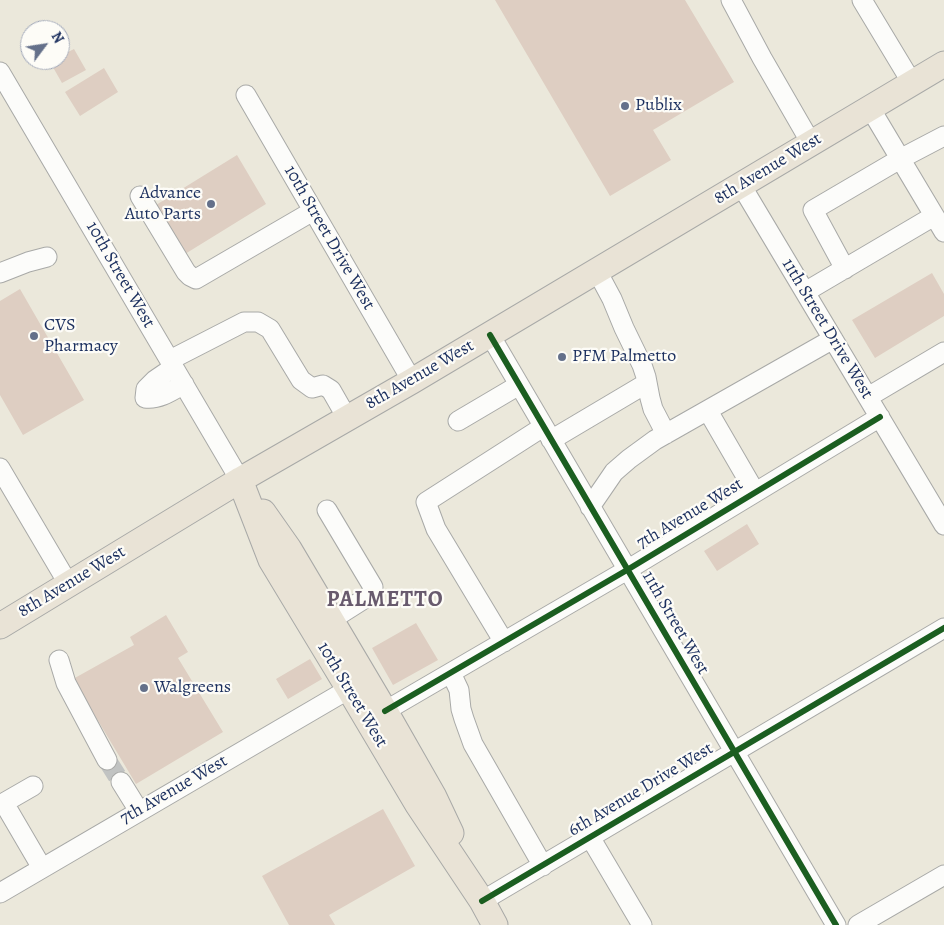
<!DOCTYPE html>
<html>
<head>
<meta charset="utf-8">
<style>
	body { margin:0 }
	#map { position:relative; width:944px; height:925px; overflow:hidden; background:#ebe8db; font-family:Alegreya,serif }
	canvas { display:block }
	.north { position:absolute; left:20px; top:20px; width:50px; height:50px; box-sizing:border-box; background:#fdfcf7; border:1px solid #a3aaba; border-radius:50%; rotate:59deg; font-size:14px; font-weight:700; line-height:20px; text-align:center; color:#1b2f5e }
	.north::after { content:''; display:block; margin:auto; width:18px; height:22px; background:#64708a; clip-path:polygon(50% 0,100% 100%,50% 72%,0 100%) }
</style>
</head>
<body>
<div id="map">
<canvas width="944" height="925"></canvas>
<div class="north">N</div>
</div>
<script>
const ctx = document.querySelector('canvas').getContext('2d');
ctx.lineJoin = 'round';
function fillPath(path, color) {
  ctx.fillStyle = color;
  ctx.fill(path, 'evenodd');
}
function strokePath(path, color, width, dash) {
  ctx.strokeStyle = color;
  ctx.lineWidth = width;
  ctx.lineCap = dash ? 'butt' : 'round';
  ctx.setLineDash(dash || []);
  ctx.stroke(path);
}
function write(font, color, halo, rows, align = 'center') {
  ctx.font = font + ' Alegreya,serif';
  ctx.lineWidth = 4.5;
  ctx.setLineDash([]);
  ctx.textBaseline = 'middle';
  ctx.strokeStyle = halo;
  ctx.fillStyle = color;
  for (const [text, x, y, turn = 0] of rows) {
    ctx.save();
    ctx.translate(x, y);
    ctx.rotate((+turn || 0) * Math.PI / 180);
    ctx.textAlign = isNaN(turn) ? turn : align;
    if (halo) ctx.strokeText(text, 0, 0);
    ctx.fillText(text, 0, 0);
    ctx.restore();
  }
}
const building = new Path2D(`
	M495,0H685L734,82L653,130L671,160L610,196Z
	M74,49L86,70L62,83L50,62L54,60H60V56Z
	M104,68L118,92L80,116L65,92Z
	M237,155L266,204L185,254L156,205Z
	M932,273L944,294V316L875,358L852,320Z
	M20,289L84,400L23,435L0,395V301Z
	M747,524L759,544L717,571L704,551Z
	M166,615L188,652L178,658L223,732L136,784L73,679L134,645L130,637Z
	M416,623L438,660L393,685L372,648Z
	M310,659L322,679L288,699L276,679Z
	M383,809L415,866L329,915L335,925H289L262,876Z`);
const minorTunnel = new Path2D(`
	M107,760L121,782`);
const minor = new Path2D(`
	M731,0L762,58L811,143
	M862,0L912,83
	M0,72L240,480
	M246,95L412,381
	M870,108L944,232
	M741,185L944,525
	M140,196L186,272L190,276L196,279L313,211
	M845,269L813,210L900,159L944,136
	M597,271L612,299L624,328L642,365L646,377L650,398L653,409L666,434
	M0,273L28,262L47,257
	M805,292L934,216
	M490,335L836,925
	M170,360L244,322H258L270,329L301,380L312,388L323,385L331,390L347,418
	M174,367L155,380L146,389L145,398C159,400 172,391 184,384
	M868,397L944,352
	M708,411L755,492
	M458,421L519,385
	M551,440L647,383
	M0,468L69,585
	M590,507L614,472L629,459L655,440L833,339
	M327,510L373,587L372,594L331,620
	M504,642L436,529L426,502L543,427
	M59,660L66,683L107,760
	M451,673L459,690L461,709L464,719L473,744L543,866
	M385,711L627,570L880,417
	M121,782L139,811
	M4,803L42,868
	M0,805L33,786
	M590,837L642,925
	M0,893L349,689
	M482,901L944,628
	M858,925L944,875`);
const major = new Path2D(`
	M240,480L271,560L349,689L418,805L482,901L495,925
	M263,512L289,549L385,711L434,797L451,833
	M0,626L240,480L412,381L944,64`);
const cycleway = new Path2D(`
	M490,335L836,925
	M385,711L627,570L880,417
	M482,901L944,628`);
const markers = [
	[625,106,5,"#64708a"],
	[211,204,5,"#64708a"],
	[34,336,5,"#64708a"],
	[562,357,5,"#64708a"],
	[144,688,5,"#64708a"]
];
const poiNames = [
	["Publix",635,106],
	["Advance",201,194,"right"],
	["Auto Parts",201,215,"right"],
	["CVS",44,326],
	["Pharmacy",44,347],
	["PFM Palmetto",572,357],
	["Walgreens",154,688]
];
const streetNames = [
	["8th Avenue West",768,169,-31],
	["10th Street Drive West",329,238,60],
	["10th Street West",120,275,60],
	["11th Street Drive West",827,329,59],
	["8th Avenue West",420,375,-30],
	["7th Avenue West",690,514,-31],
	["8th Avenue West",72,582,-31],
	["11th Street West",675,623,60],
	["10th Street West",352,695,59],
	["7th Avenue West",174,790,-30],
	["6th Avenue Drive West",641,790,-31]
];
const districtNames = [
	["PALMETTO",385,601]
];
fillPath(building, '#decec2');
strokePath(minorTunnel, '#c1c3c2', 19, [19, 9]);
strokePath(minor, '#a8a9a7', 21);
strokePath(major, '#a8a9a7', 27);
strokePath(minor, '#fcfcfa', 19);
strokePath(major, '#e9e3d6', 25);
strokePath(cycleway, '#1b5e20', 6);
for (const [x, y, r, color] of markers) {
  const dot = new Path2D();
  dot.arc(x, y, r, 0, 2 * Math.PI);
  ctx.fillStyle = color;
  ctx.fill(dot);
  strokePath(dot, '#fdfcf7', 2);
}
write('18px', '#1b2f5e', '#fdfcf7', poiNames, 'left');
write('18px', '#1b2f5e', '#fdfcf7', streetNames);
ctx.letterSpacing = '1px';
write('bold 22px', '#685a6d', '#fdfcf7', districtNames);
ctx.letterSpacing = '0px';
</script>
</body>
</html>
